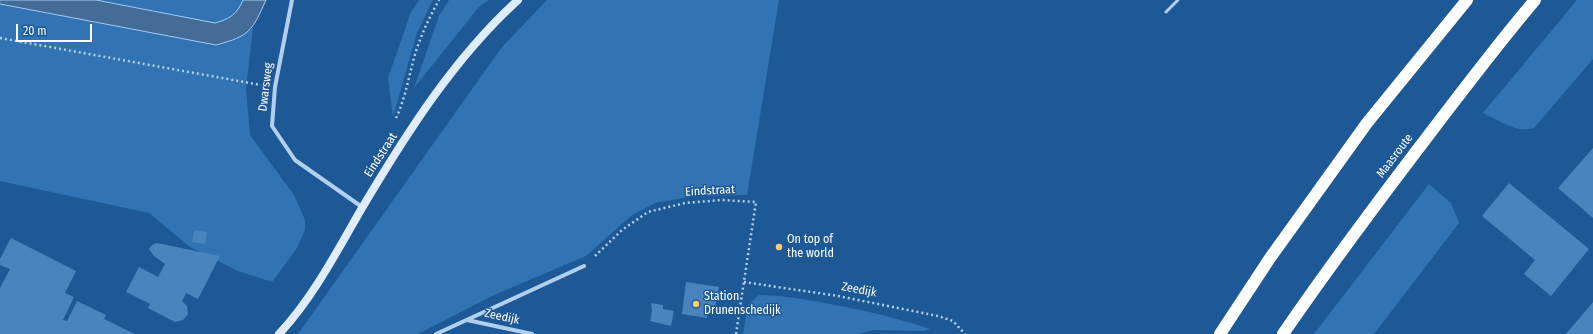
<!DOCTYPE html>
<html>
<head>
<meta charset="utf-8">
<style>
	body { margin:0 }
	#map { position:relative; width:1593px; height:334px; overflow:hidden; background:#1d5996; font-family:"Fira Sans Condensed",sans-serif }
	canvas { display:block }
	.scale { position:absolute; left:16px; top:24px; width:76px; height:18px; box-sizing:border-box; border:2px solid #fff; border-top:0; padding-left:5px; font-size:12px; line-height:14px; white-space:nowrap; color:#fff; -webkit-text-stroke:3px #1d5996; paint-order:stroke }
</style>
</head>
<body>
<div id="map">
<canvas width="1593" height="334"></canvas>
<div class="scale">20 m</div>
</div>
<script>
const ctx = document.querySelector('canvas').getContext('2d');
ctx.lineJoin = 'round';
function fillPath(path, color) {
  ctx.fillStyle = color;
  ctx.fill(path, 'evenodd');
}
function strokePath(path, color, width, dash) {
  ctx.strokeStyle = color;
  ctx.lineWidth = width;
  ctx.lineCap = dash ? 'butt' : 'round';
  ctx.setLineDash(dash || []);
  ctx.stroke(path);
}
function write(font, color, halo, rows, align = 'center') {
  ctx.font = font + ' "Fira Sans Condensed",sans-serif';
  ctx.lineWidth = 3;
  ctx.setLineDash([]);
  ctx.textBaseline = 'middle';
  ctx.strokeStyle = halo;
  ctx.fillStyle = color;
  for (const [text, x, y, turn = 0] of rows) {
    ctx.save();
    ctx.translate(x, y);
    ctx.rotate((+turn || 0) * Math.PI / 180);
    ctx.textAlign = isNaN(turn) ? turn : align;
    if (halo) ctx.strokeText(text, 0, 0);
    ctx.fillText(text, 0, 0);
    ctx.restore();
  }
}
const green = new Path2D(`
	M96,0H243C237,14 230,19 215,23Z
	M419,0H433L417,33L393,117L388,78L411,12Z
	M449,0H489L479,7L414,88L439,16Z
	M547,0H779L747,195L694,196L655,203L631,216L586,256L494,295L418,334H298L502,47Z
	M1577,0H1593V59L1534,128C1517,134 1499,120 1483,113Z
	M0,4L216,45L237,39L253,28L246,88L250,135L294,195L305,220V230L297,248L272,282L238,271L190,247L149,213L0,181Z
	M1429,184L1451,203L1459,223L1374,334H1314Z
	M759,295C778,295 795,298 814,301C853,308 892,316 930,329L924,331L873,330L859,334H743L748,305Z`);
const water = new Path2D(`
	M0,0H96L215,23C230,19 237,14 243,0H266C252,31 250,36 216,45L0,4Z`);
const building = new Path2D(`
	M1593,148V218L1558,188Z
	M1509,183L1589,249L1551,296L1524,274L1535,260L1482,216Z
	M194,230L207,232L205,244L192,242Z
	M11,238L76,271L65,293L74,297L63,320L67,321L77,301L106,315L104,319L135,334H0V288L10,269L0,265V259Z
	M157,243L220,256L198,299L186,293L182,301L187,306L188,314L183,320L175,322L148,308L150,304L126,292L139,267L158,277L165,264L154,256L149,249L152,245Z
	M686,282L719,287L715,308L708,307L707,318L682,314Z
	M1593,302V334H1566Z
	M651,303L663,305V309L674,311L671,326L650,321L652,311Z`);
const path = new Path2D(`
	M0,38L261,85
	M396,118C406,97 409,74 416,51C422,33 430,16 439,0
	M595,256L622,230L648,212L685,203L722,200L756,202L736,334
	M744,282L838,296L938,316L953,321L965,334`);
const lane = new Path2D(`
	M1166,12L1178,0`);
const street = new Path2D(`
	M292,0L275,87L272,126L295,160L362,207
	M467,320L532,334
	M436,334L584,266`);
const secondary = new Path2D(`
	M279,334C313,298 337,251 362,208C406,134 454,58 518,0`);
const highway = new Path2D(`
	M1220,334L1270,258L1367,123L1467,0
	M1283,334C1331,264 1382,196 1434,128C1467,85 1500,41 1535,0`);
const markers = [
	[779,247,4,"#fecd70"],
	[696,304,4,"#fecd70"]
];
const streetNames = [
	["Dwarsweg",266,87,-83],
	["Eindstraat",381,155,-57],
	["Maasroute",1395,156,-53],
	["Eindstraat",710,191,-3],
	["Zeedijk",859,290,11],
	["Zeedijk",502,317,12]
];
const poiNames = [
	["On top of",787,240],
	["the world",787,254],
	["Station",704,297],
	["Drunenschedijk",704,311]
];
fillPath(green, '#3273b3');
fillPath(water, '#436d98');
strokePath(water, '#a4ccf1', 1);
fillPath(building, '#4a84be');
strokePath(path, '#b1d0ef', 2.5, [2, 3]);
strokePath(lane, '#b1d0ef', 3);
strokePath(street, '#b1d0ef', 4);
strokePath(secondary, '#deecfb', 8);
strokePath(highway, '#fff', 12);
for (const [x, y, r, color] of markers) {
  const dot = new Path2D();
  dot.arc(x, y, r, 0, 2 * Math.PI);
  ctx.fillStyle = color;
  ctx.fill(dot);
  strokePath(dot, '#1d5996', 1.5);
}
write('12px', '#fff', '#1d5996', streetNames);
write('12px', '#fff', '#1d5996', poiNames, 'left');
</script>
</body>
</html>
